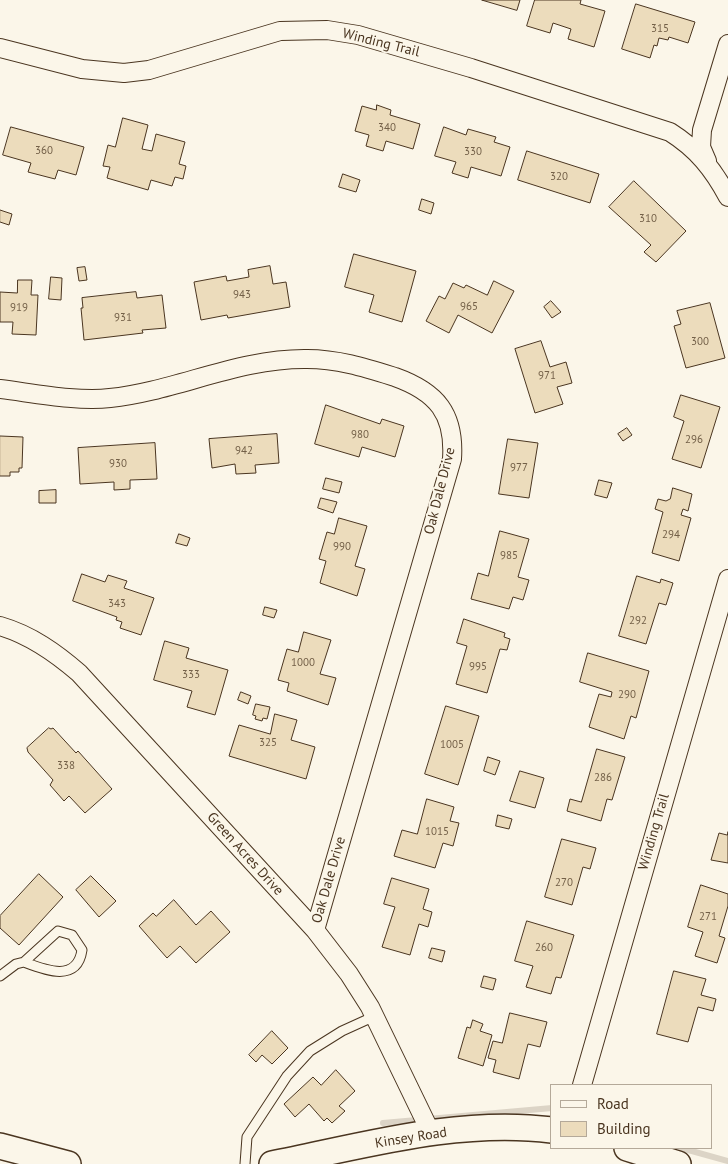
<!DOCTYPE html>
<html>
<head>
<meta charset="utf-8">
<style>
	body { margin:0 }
	#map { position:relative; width:728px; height:1164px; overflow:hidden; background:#fbf6e9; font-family:"PT Sans",sans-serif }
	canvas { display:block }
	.legend { position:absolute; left:550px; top:1084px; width:162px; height:65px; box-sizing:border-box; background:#fbf6e9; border:1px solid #b4a999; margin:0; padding:6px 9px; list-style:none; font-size:15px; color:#4a3520 }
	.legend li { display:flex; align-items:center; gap:10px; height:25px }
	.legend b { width:25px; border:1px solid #b4a999 }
</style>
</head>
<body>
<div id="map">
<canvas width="728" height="1164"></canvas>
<ul class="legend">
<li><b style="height:6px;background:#fbf6e9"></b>Road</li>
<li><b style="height:14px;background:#ecdcbc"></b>Building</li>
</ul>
</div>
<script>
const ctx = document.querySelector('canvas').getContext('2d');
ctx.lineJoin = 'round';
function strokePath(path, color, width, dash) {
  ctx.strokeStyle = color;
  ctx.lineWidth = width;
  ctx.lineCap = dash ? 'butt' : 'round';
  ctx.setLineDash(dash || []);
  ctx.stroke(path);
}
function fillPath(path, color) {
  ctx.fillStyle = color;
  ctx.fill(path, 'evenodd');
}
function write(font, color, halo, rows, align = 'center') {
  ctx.font = font + ' "PT Sans",sans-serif';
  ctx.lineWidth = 4;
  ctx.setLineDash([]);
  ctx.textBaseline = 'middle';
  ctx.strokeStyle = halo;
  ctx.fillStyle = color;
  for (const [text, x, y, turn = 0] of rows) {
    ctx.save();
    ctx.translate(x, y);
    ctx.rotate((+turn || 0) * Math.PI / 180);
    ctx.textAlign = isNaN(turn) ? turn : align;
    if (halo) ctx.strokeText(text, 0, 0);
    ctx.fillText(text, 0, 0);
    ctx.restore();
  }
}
const stream = new Path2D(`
	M383,1123L552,1108
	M681,1148L728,1161`);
const building = new Path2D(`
	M482,0H520L517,10Z
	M535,0H581L580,4L605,11L594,47L568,39L571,29L553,23L550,33L527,26Z
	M636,4L695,22L688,43L669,37L668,40L659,38L657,46L654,45L650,58L622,49Z
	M377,105L391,110L390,115L420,124L413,149L386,141L383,151L366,146L369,135L355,131L362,106L376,110Z
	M123,118L148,125L142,149L152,151L156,134L185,142L179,164L186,166L183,179L175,177L172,186L151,180L148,190L107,178L110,167L103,166L108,145L115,147Z
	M11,127L84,147L76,175L58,170L55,179L28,172L31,163L3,155Z
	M444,127L466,135L468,129L496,137L494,142L510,147L501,176L471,167L468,178L452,173L456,162L435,156Z
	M527,151L599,174L590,203L518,180Z
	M343,174L360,180L356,192L339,187Z
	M634,181L686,231L656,262L644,252L651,245L609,207Z
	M422,199L434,203L431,214L419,210Z
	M0,210L12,214L9,225L0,222Z
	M354,254L416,271L402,322L369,312L374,295L345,287Z
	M270,266L273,284L286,282L290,307L228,318L227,315L201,320L194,282L226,276L227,281L249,277L248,270Z
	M85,267L87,280L79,281L77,268Z
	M51,277L62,278L61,300L49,299Z
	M18,280H32L31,295H38L36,335L12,334L13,322H0V292L17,293Z
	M494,281L514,291L492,333L458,315L449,333L426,321L439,296L445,299L453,283L464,288L466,285L487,295Z
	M136,292L137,298L162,295L166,328L142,330L143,333L84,340L81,308H83L82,298Z
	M551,301L561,312L552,318L544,307Z
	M710,303L725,358L686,368L674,326L681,324L677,311Z
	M541,341L550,367L566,362L572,383L557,387L563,404L535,413L515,349Z
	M681,395L720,407L701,468L672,459L684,421L674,417Z
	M326,405L380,424L382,419L404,426L395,457L362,447L359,457L315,444Z
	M627,428L632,435L623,441L618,434Z
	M277,434L279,463L255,465L256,473L236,474L235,464L212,468L209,439Z
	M0,436L23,437L22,468H19V472H10V476H0Z
	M508,439L538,443L529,498L499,494Z
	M155,443L157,479L130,480V489L114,490V482L80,484L78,448Z
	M326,478L342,482L339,493L323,489Z
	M599,480L612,483L607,498L595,495Z
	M673,488L692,494L688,511L683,509L681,515L691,518L679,561L652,553L663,512L655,509L658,499L666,501L670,499Z
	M56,490V503H39V491Z
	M321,498L337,502L333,513L318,508Z
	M339,518L367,526L355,566L365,569L357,596L320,583L326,561L319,559L327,532L334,534Z
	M500,531L529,539L518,577L529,580L523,600L513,597L509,609L471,599L478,573L488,576Z
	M179,534L190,538L187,546L176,543Z
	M82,574L105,582L108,575L127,581L124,588L154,598L141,635L120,628L122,622L116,620L117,617L73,601Z
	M637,576L660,583L661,579L673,583L666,605L659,603L646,644L619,636Z
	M265,607L277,610L274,618L263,615Z
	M464,619L505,633L504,637L510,639L507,650L500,649L487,693L456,684L467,646L457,643Z
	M304,632L331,640L320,674L336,678L328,705L287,691L289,683L278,680L287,649L298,652Z
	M165,641L189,648L186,658L228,670L215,715L187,707L192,691L154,680Z
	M588,653L649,671L636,718L631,716L624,739L589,727L599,694L611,697L612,692L580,682Z
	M241,692L251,696L248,704L238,700Z
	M256,704L270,707L267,719L263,718L262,721L255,719L256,716L253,715Z
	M446,706L479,716L458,785L425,774Z
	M275,714L297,720L291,740L315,747L306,779L229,756L239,725L270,734Z
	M49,728L51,729L53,728L76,753L78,751L112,789L85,813L69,796L64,801L50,785L53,780L28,752L27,748Z
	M597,749L625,757L612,800L607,799L601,821L567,811L570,799L581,802Z
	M488,757L500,761L495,775L484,771Z
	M520,771L544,778L535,808L510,801Z
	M427,799L454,807L450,821L459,823L453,846L443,843L435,868L394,856L402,830L417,834Z
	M498,815L512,819L509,829L496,826Z
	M728,832V863L711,860L719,833L727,835Z
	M562,839L596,848L590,869L583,867L572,905L545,897Z
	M39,874L63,897L19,945L0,928V916Z
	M91,876L116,901L99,917L76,890Z
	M392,878L429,889L423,909L432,912L428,927L419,924L410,955L382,947L395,907L384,904Z
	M701,885L728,894V906L719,936L725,938L717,963L695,956L703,932L688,927Z
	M174,900L196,925L211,911L230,932L196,963L180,946L167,958L139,926L153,913L156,916Z
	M527,921L574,935L561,978L556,977L551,994L526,987L533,966L515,961Z
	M432,948L445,951L442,962L429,958Z
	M674,971L706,979L701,995L716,999L713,1011L698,1007L688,1042L657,1034Z
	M484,976L496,979L493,990L481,987Z
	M510,1013L547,1022L540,1047L528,1044L519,1079L493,1072L496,1060L488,1058L493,1041L502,1043Z
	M473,1020L483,1024L480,1031L492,1035L483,1066L458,1058L467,1027L470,1028Z
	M272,1031L288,1048L272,1064L262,1055L256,1062L249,1055Z
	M336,1070L355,1091L339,1106L345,1111L332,1123L327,1118L324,1121L309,1104L295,1117L284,1104L313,1077L321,1085Z`);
const lane = new Path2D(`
	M0,976L16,964L24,962L58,931L72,935L82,950C77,983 45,970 24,962
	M245,1164L247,1137L287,1076L310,1051L342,1031L375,1016`);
const street = new Path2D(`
	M0,48L82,69L124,73L149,70L280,31L327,30L358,35L471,68L670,132C697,149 713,169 728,197
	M707,161L701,147L702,130L728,44
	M0,389C33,393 78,402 110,398C176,391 239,358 307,359C338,359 366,368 395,377C437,392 455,414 452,459L315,930
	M0,626C31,635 56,653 79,673L315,930L349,974L370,1007L431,1133
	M582,1085L728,579`);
const secondary = new Path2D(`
	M0,1146L68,1164
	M627,1148L678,1164
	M272,1164C363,1146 458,1118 552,1130`);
const numberNames = [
	["315",660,29],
	["340",387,128],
	["360",44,151],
	["330",473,152],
	["320",559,177],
	["310",648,219],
	["943",242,295],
	["965",469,307],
	["919",19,308],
	["931",123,318],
	["300",700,342],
	["971",547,376],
	["980",360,435],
	["296",694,440],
	["942",244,451],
	["930",118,464],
	["977",519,468],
	["294",671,535],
	["990",342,547],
	["985",509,556],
	["343",117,604],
	["292",638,621],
	["1000",303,663],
	["995",478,667],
	["333",191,675],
	["290",627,695],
	["325",268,743],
	["1005",452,745],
	["338",66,766],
	["286",603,778],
	["1015",437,832],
	["270",564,883],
	["271",708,917],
	["260",544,948]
];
const streetNames = [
	["Winding Trail",381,43,14],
	["Oak Dale Drive",440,491,-76],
	["Winding Trail",654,832,-74],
	["Green Acres Drive",245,854,48],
	["Oak Dale Drive",329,880,-74],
	["Kinsey Road",411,1138,-9]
];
strokePath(stream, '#dcd4c6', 6);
fillPath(building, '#ecdcbc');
strokePath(building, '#4a3520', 1);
strokePath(lane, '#4a3520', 11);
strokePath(street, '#4a3520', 20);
strokePath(secondary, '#4a3520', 28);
strokePath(lane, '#fbf6e9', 9);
strokePath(street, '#fbf6e9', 18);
strokePath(secondary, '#fbf6e9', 25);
write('11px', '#725f47', null, numberNames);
write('14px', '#4a3520', '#fbf6e9', streetNames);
</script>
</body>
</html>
